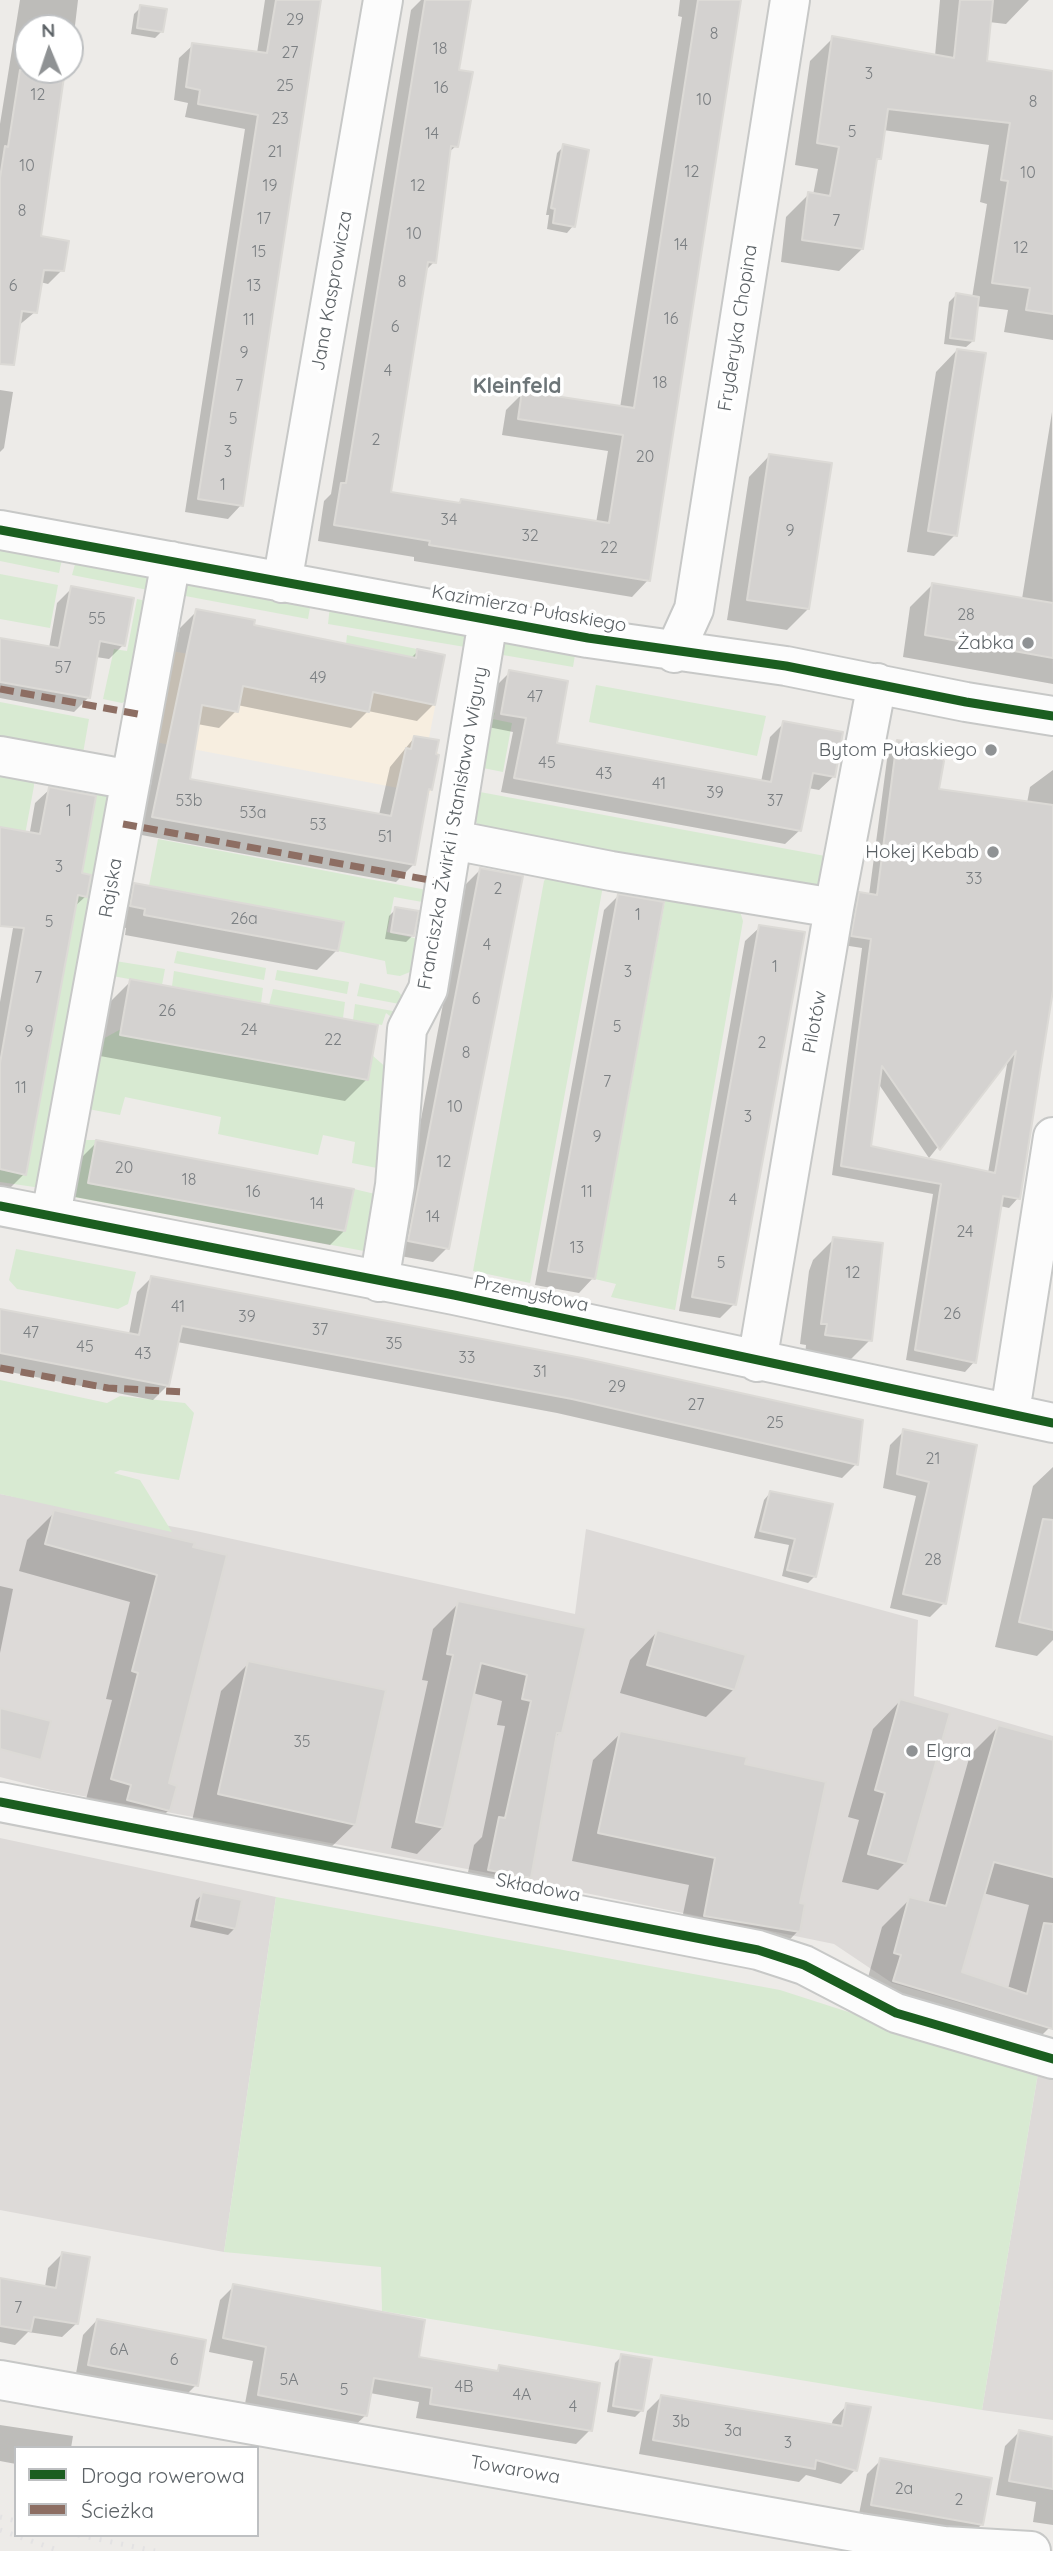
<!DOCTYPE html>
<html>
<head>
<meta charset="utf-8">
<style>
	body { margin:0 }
	#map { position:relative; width:1053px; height:2551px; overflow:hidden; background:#edebe8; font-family:Quicksand,sans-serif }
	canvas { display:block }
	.legend { position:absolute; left:14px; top:2446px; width:245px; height:91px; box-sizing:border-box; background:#fff; border:2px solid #bec0c2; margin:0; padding:9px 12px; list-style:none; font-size:21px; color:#5c6266 }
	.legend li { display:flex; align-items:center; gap:14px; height:35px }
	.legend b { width:35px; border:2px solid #bec0c2 }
	.north { position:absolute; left:14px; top:14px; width:70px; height:70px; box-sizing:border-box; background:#fff; border:2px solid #bec0c2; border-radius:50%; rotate:358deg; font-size:19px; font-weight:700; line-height:28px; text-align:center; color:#5c6266 }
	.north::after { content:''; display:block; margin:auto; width:24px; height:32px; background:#8f9294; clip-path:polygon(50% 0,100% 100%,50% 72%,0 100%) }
</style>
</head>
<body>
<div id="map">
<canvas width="1053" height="2551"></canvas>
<ul class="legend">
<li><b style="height:9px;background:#1b5e20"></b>Droga rowerowa</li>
<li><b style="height:9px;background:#8d6e63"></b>Ścieżka</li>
</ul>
<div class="north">N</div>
</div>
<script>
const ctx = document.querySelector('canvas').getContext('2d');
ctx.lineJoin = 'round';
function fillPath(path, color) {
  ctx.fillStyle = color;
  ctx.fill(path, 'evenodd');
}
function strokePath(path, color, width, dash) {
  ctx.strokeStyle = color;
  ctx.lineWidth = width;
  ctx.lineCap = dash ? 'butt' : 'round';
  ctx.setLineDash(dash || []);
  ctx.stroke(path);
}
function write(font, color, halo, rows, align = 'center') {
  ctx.font = font + ' Quicksand,sans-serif';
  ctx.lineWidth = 7;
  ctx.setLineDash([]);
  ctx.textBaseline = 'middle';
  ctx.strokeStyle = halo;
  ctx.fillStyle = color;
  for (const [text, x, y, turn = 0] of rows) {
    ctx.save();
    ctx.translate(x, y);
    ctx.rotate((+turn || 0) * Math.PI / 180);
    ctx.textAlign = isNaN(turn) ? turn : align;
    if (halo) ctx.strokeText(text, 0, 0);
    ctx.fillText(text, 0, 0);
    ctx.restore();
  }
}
const commercial = new Path2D(`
	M196,609L255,620L253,628L412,678L417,649L445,655L429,738L439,755L430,794L155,742L172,651L188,654Z`);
const industrial = new Path2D(`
	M0,1494L196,1531L575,1614L586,1529L918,1620L914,1696L1053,1736V2030L892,1983L834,1944L488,1873L51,1790L0,1777Z
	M0,1838L276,1897L224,2252L0,2210Z
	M1038,2073L1053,2077V2420L982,2410Z`);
const green = new Path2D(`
	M0,543L63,555L59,573L0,561Z
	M77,557L153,577V591L72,575Z
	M0,574L58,585L50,628L0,619Z
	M190,580L311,602L308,619L180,595L183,585Z
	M137,599L151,602L133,697L122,703L103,699L114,649L127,651Z
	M330,606L467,629L477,649L328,624Z
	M347,635L417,649L412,678L346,644Z
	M500,636L576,649L573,667L497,654Z
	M596,685L766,716L757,756L589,722Z
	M0,702L89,719L82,759L0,744Z
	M489,711L495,713L493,719L512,723L503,772L483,768Z
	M0,765L33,772L34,786L24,840L0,827Z
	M97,788L113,792L41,1188L0,1182V1170L26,1175Z
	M480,792L825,856L819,888L481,830L475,820Z
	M158,839L432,891L428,903L394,897L387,932L423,940L415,970L400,976L387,974L385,961L338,951L343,922L149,886Z
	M552,870L603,886L530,1283L473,1271L544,881Z
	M667,890L738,905L743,921L675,1310L611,1297L616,1284L595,1279Z
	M177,951L266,968L264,980L174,963Z
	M109,960L165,969L162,985L107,975Z
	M277,970L349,982L347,994L275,980Z
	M174,971L263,988L261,1003L172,986Z
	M360,983L398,991L410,1006L357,996Z
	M273,989L345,1002L343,1018L269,1005Z
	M355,1004L409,1014L407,1029L386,1013L382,1025L353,1020Z
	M121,1029V1035L367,1080L372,1055L398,1078L382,1169L352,1163L355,1142L323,1135L318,1155L218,1134L221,1117L125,1097L120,1115L88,1109L101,1040Z
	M85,1140H96L89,1184L345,1231L354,1189L375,1194L369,1246L364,1251L68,1196L76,1145Z
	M16,1249L136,1272L128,1304L118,1309L17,1289L9,1280Z
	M0,1380L107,1403L120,1396L185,1403L194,1413L179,1480L120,1470L114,1473L140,1480L172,1532L0,1494Z
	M276,1897L780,1990L1038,2073L982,2410L382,2311L381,2267L224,2252Z`);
const shadow = new Path2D(`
	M20,0H78L74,34L70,38V28H28V70H63L39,238L62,270L48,284L40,282L35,312L18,326L0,356V124Z
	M265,0H320L241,505L228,519L185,512L245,129L185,117L188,103L174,100L179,58L193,45L257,53Z
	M421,0H469L457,72L456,146L448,153L434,262L425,271L389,494L457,505L461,500L596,523L608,451L502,435L506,410L523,393L620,408L682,17L678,16L680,0H740L648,580L632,597L414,561V557L318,541L324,501L331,494L411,10Z
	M940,0H1029L1006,24L989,22L985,62L1053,73V340L1004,332L1008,310L976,306L973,341L966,347L944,344L949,302L956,295L972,298L987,204L980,202L989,145L883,130L879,158L875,163L862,249L839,271L781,262L786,217L809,194L813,195L818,169L795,165L810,61L833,38L935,56Z
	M141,7L162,31L155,38L131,34L134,14Z
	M564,146L573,226L567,233L547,229L549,215H546L557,153Z
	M957,350L955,535L934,556L907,552L936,372Z
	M0,390L13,392L4,448L0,452Z
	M1052,412L1053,684L903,657L910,607L933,584L1022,599Z
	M770,455L808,609L787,630L727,620L749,477Z
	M72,588L123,645L109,659L96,657L89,697L74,712L0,698V639L49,648L57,603Z
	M197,611L252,627L410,659L418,651L434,704L417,721L368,711L351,728L237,705L236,711L219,728L197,724L188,781L379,815L390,767L414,738L430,789L426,793L413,865L396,882L136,834L180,628Z
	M510,672L555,744L761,782L770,737L784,723L834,776L819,790L808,788L800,830L785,844L501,792L513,732L488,727L495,687Z
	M898,742L937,790L1027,803L1030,787L1053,770V977L1018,1198L1009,1208L1000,1206L974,1362L965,1372L906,1360L933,1194L832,1175L862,948L843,945L850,903L860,894L869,895L888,752ZM1008,1059L988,1173L869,1147L878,1083L929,1158Z
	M50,789L86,896L74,907L24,1174L10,1188L0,1186V1002L35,803Z
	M481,869L447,1248L433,1262L395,1255L466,884Z
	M135,885L337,950L317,970L125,935L126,928L111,925L115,905Z
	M618,896L593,1278L579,1293L535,1285L604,910Z
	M396,909L413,935L406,942L385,939L389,916Z
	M760,927L734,1304L720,1318L679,1311L745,941Z
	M131,981L366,1080L345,1101L100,1056L110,1002Z
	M97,1142L344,1231L330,1245L75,1197L82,1157Z
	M834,1239L870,1340L849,1361L805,1356L806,1345L800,1344L809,1271L813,1260Z
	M151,1278L856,1464L842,1478L557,1413L177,1342L167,1386L153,1400L0,1370V1311L129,1334L137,1292Z
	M904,1431L961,1528L944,1603L930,1617L890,1608L916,1496L883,1488L890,1445Z
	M1053,1467V1640L1037,1656L995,1647L1033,1486Z
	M770,1493L831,1505L815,1576L808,1583L782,1576L789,1545L754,1538L764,1500Z
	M55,1512L190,1548L167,1785L169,1810L141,1838L84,1807L112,1700L106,1699L130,1602L19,1571L27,1540Z
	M0,1586L13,1589L0,1653Z
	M459,1603L584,1629L560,1732L554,1739L529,1877L503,1903L463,1895L474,1845L482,1837L505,1726L497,1725L502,1701L473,1693L443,1827L417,1854L391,1848L428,1681L422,1680L433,1629Z
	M657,1632L734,1689L706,1717L620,1693L630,1660Z
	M249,1663L355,1824L327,1851L192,1821L221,1691Z
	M900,1701L905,1863L878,1890L842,1882L859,1820L848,1817L873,1729Z
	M998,1727L1053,1742V2013L1049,2028L1022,2055L867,1981L882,1927L910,1899L928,1904L970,1755ZM983,1893L1029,1905L1008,1989L960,1973Z
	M621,1733L743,1766L798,1904V1931L771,1959L677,1943L689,1885L572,1861L593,1760Z
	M203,1894L235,1928L228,1935L190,1927L196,1900Z
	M62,2254L77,2323L62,2337L28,2332L15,2345L0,2342V2279L45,2287L48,2268Z
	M234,2286L417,2358L495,2372L500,2367L590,2430L576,2444L416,2418L419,2402L370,2393L366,2415L351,2429L244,2409L253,2361L209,2352L220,2300Z
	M97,2320L196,2385L182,2399L75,2379L83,2335Z
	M622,2356L642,2410L635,2417L607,2412L615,2363Z
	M661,2397L831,2426L833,2420L847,2405L855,2470L841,2484L806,2475L799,2482L639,2454L647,2411Z
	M0,2425L73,2436L71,2448H16V2464L0,2461Z
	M1019,2432L1053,2465V2525L1033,2522L1036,2502L996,2495L1005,2446Z
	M881,2460L982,2524L968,2538L858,2519L867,2474Z`);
const building = new Path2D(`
	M276,0H321L243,506L198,499L258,115L198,104L200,90L186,87L192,43L267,53Z
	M425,0H471L459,70L473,72L458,147L451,146L436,263L428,262L391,492L460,503L461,499L609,523L623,435L518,419L522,391L634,408L698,0H741L650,581L429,545L430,541L334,525L341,483H346Z
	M960,0H993L987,61L1053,71V314L1026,310L1030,288L992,283L1008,181L1001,180L1010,123L888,109L881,159H877L863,249L802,240L808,192L830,196L839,147L817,143L832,36L954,58Z
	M140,5L167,9L163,32L137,28Z
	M20,70H65L41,236L69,241L64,271L44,270L37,313L22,311L14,365L0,364V178L5,146L8,147Z
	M563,144L589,150L575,227L553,223L555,209L551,208Z
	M956,293L979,297L974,341L950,338Z
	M957,349L986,353L957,536L928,531Z
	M769,454L832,463L809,609L747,600Z
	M932,583L1053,603V658L925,635Z
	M71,586L134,598L125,646L100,641L90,698L0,682V638L59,648Z
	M196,609L255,620L254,625L416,658L417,649L445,655L435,705L373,692L369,712L243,686L238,712L202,705L190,779L391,816L406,748L411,749L414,736L439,740L436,754L439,755L432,790L429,789L415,865L152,817Z
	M509,670L568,681L557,743L771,782L783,721L843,732L835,777L813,773L801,831L514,778L526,718L501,714Z
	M897,740L932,746L944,761L939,789L1053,805V990L1020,1199L1003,1196L976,1363L915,1350L941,1184L841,1166L871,939L851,936L859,892L877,895ZM1016,1051L995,1173L871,1146L882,1066L940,1150Z
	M49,787L96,796L82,873L91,875L87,897L78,895L26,1175L0,1169V1063L24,928L0,926V827L40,834Z
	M480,868L523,876L449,1249L408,1241Z
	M134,883L344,922L338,951L144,915L145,909L130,906Z
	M618,894L664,902L595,1279L548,1271Z
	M395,907L419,911L414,936L391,932Z
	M759,925L805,932L736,1305L692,1297Z
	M130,979L378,1025L368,1080L120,1035Z
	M96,1140L354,1189L345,1231L88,1183Z
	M833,1237L883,1243L872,1341L825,1335L827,1324H821Z
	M151,1276L582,1358L863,1420L858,1465L572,1399L182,1326L169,1386L0,1353V1309L139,1335Z
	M903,1429L977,1445L946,1604L903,1594L929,1482L897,1474Z
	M770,1491L833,1504L816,1577L787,1570L795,1539L760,1531Z
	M54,1510L195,1543L193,1547L227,1555L169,1783L177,1786L170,1811L127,1800L131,1785L111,1779L138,1673L132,1671L157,1575L45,1544Z
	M1043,1519L1053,1520V1630L1019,1622Z
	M458,1601L586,1628L562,1733H557L531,1878L488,1870L499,1817L505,1818L531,1701L522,1699L527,1675L481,1663L444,1828L416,1822L453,1655L447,1654Z
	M657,1630L746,1655L735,1690L647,1665Z
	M248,1661L386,1690L356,1825L218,1794Z
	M900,1699L950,1713L907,1864L868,1854L885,1793L875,1790Z
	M0,1708L51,1721L41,1760L0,1749Z
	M998,1725L1053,1740V1877L994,1862L962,1972L1027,1994L1044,1923L1053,1924V2029L893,1981L901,1955L894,1953L909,1897L946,1906Z
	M620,1731L747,1757L745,1764L826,1782L800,1903L805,1904L800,1932L704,1916L715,1858L598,1833Z
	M202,1892L242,1900L236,1929L196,1920Z
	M62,2252L90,2257L78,2324L34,2317L31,2331L0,2326V2278L56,2288Z
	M233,2284L425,2320L419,2357L498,2371L499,2365L600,2383L592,2431L430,2404L432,2388L374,2378L367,2416L258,2395L266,2347L223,2338Z
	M97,2319L206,2340L198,2386L88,2365Z
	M621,2354L652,2359L643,2411L613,2406Z
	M661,2395L842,2426L846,2403L871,2407L857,2471L816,2460L815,2469L653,2440Z
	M1019,2430L1053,2437V2489L1009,2481Z
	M880,2458L992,2478L983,2525L871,2505Z`);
const minor = new Path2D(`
	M0,530L588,638L786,666L966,702L1053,716
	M282,583L383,0
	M674,653L694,609L790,0
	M0,756L131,780
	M453,840L611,871L834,908
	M0,1206L454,1295L1053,1423
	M51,1215L171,561
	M379,1282L395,1185L407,1029L428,989L488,620
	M757,1362L834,908L877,683
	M1010,1412L1053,1137
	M0,1802L758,1950L804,1965L896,2013L1053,2059
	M0,2380L860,2533L944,2546L1031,2551`);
const rail = new Path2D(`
	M0,2517L16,2521
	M0,2530L60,2551
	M78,2535L155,2551`);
const quiet = new Path2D(`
	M0,689L143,715
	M123,824L446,883
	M0,1368L108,1388L183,1392`);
const cycleway = new Path2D(`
	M0,530L588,638L786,666L966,702L1053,716
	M0,1206L454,1295L1053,1423
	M0,1802L758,1950L804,1965L896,2013L1053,2059`);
const markers = [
	[1028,643,7,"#8f9294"],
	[991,750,7,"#8f9294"],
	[993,852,7,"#8f9294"],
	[912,1751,7,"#8f9294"]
];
const numberNames = [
	["29",295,20],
	["8",714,34],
	["18",440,49],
	["27",290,53],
	["3",869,74],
	["25",285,86],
	["16",441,88],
	["12",38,95],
	["10",704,100],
	["8",1033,102],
	["23",280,119],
	["5",852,132],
	["14",432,134],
	["21",275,152],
	["10",27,166],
	["12",692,172],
	["10",1028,173],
	["19",270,186],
	["12",418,186],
	["8",22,211],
	["17",264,219],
	["7",836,221],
	["10",414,234],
	["14",681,245],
	["12",1021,248],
	["15",259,252],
	["8",402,282],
	["6",13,286],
	["13",254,286],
	["16",671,319],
	["11",249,320],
	["6",395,327],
	["9",244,353],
	["4",388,371],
	["18",660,383],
	["7",239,386],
	["5",233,419],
	["2",376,440],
	["3",228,452],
	["20",645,457],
	["1",223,485],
	["34",449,520],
	["9",790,531],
	["32",530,536],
	["22",609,548],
	["28",966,615],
	["55",97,619],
	["57",63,668],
	["49",318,678],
	["47",535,697],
	["45",547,763],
	["43",604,774],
	["41",659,784],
	["39",715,793],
	["53b",189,801],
	["37",775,801],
	["1",69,811],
	["53a",253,813],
	["53",318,825],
	["51",385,837],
	["3",59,867],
	["33",974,879],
	["2",498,889],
	["1",638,915],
	["26a",244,919],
	["5",49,922],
	["4",487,945],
	["1",775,967],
	["3",628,972],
	["7",38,978],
	["6",476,999],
	["26",167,1011],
	["5",617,1027],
	["24",249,1030],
	["9",29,1032],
	["22",333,1040],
	["2",762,1043],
	["8",466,1053],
	["7",607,1082],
	["11",21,1088],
	["10",455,1107],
	["3",748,1117],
	["9",597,1137],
	["12",444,1162],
	["20",124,1168],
	["18",189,1180],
	["16",253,1192],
	["11",587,1192],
	["4",733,1200],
	["14",317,1204],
	["14",433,1217],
	["24",965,1232],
	["13",577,1248],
	["5",721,1263],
	["12",853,1273],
	["41",178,1307],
	["26",952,1314],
	["39",247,1317],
	["37",320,1330],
	["47",31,1333],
	["35",394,1344],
	["45",85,1347],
	["43",143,1354],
	["33",467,1358],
	["31",540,1372],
	["29",617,1387],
	["27",696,1405],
	["25",775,1423],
	["21",933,1459],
	["28",933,1560],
	["35",302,1742],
	["7",18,2308],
	["6A",119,2350],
	["6",174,2360],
	["5A",289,2380],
	["4B",464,2387],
	["5",344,2390],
	["4A",522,2395],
	["4",573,2407],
	["3b",681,2422],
	["3a",733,2431],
	["3",788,2443],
	["2a",904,2489],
	["2",959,2500]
];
const streetNames = [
	["Jana Kasprowicza",332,291,-80],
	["Fryderyka Chopina",738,328,-81],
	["Kazimierza Pułaskiego",529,609,10],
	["Franciszka Żwirki i Stanisława Wigury",453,828,-80],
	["Rajska",111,888,-80],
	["Pilotów",815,1022,-80],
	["Przemysłowa",531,1294,12],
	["Składowa",538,1888,11],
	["Towarowa",515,2470,10]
];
const poiNames = [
	["Żabka",1014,643],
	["Bytom Pułaskiego",977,750],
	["Hokej Kebab",979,852],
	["Elgra",926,1751,"left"]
];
const neighbourhoodNames = [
	["Kleinfeld",517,387]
];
fillPath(commercial, '#f7eee0');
fillPath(industrial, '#dddad8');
fillPath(green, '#d8ead2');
fillPath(shadow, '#0003');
fillPath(building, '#d4d2d0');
strokePath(building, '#dcdad6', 2);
strokePath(minor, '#c7c8c7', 42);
strokePath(minor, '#fcfcfc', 38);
strokePath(rail, '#e3e2e3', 5, [2, 9]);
strokePath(quiet, '#8d6e63', 7, [14, 7]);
strokePath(cycleway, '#1b5e20', 9);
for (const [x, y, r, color] of markers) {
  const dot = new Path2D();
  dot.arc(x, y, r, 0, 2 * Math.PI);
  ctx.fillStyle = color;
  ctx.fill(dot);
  strokePath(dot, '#fff', 2.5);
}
write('16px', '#7b7f82', null, numberNames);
write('19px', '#5c6266', '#fff', streetNames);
write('19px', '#5c6266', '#fff', poiNames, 'right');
write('bold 21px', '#6d7578', '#fff', neighbourhoodNames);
</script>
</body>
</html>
